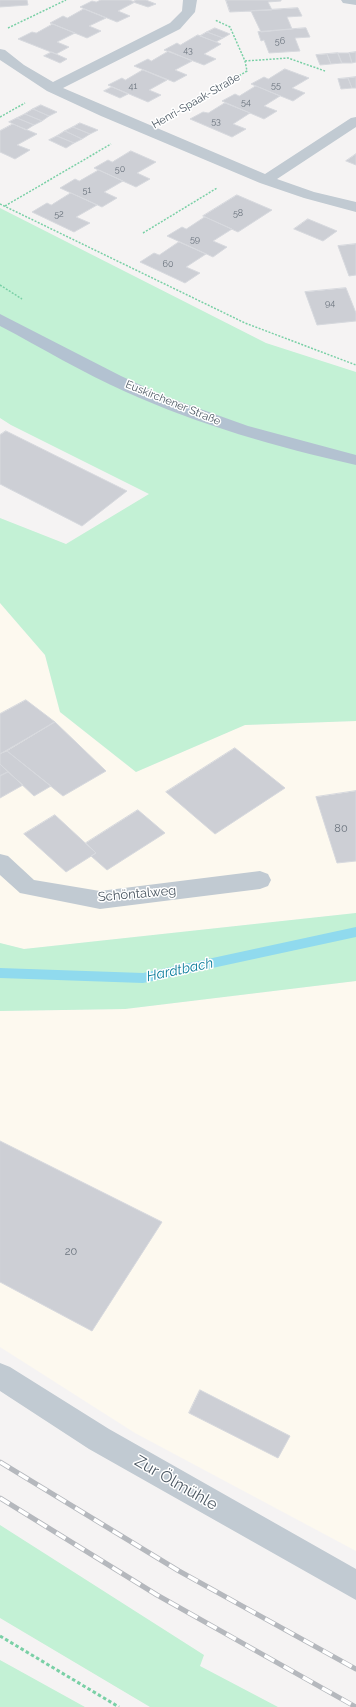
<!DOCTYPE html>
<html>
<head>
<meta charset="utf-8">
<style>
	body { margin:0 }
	canvas { display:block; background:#f5f3f3 }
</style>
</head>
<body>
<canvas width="356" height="1707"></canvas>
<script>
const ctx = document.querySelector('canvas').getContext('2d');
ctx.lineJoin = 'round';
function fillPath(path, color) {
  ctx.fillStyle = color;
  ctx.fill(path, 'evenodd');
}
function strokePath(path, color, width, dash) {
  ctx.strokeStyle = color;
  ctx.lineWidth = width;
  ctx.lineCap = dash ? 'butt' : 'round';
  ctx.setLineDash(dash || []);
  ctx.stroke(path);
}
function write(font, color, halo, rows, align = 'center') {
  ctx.font = font + ' Raleway,sans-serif';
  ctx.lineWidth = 3;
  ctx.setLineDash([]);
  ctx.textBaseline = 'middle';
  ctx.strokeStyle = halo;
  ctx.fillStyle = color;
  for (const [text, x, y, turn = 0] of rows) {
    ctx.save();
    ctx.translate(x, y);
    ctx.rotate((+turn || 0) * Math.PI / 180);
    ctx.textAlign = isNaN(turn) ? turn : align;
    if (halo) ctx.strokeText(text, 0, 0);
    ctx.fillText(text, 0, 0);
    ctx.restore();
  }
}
const commercial = new Path2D(`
	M0,603L45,655L60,712L136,772L245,725L356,721V913L24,949L0,943Z
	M356,981V1551L135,1433L0,1347V1011L125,1009Z`);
const green = new Path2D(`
	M0,208L266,343L356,372V721L245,725L136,772L60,712L45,655L0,603V518L66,544L149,494L11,425L0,418Z
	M356,913V981L125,1009L0,1011V943L24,949Z
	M0,1525L204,1655L200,1666L278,1707H150L0,1618Z
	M0,1660L85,1707H0Z`);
const stream = new Path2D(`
	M356,927V937L143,983L0,978V968L143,973Z`);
const building = new Path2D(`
	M0,0H27L28,5L0,7Z
	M101,0H129L135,2L118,11L130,16L117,22L80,7L92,1L96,2Z
	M136,0H146L156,4L148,7L133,2Z
	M226,0H281V1L268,2L272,10L230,12Z
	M298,8L302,16L287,17L292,29L261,32L251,11Z
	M84,9L106,18L89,26L101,31L87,38L50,23L63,16L67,18Z
	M53,24L75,33L57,42L69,47L56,54L18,39L32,32L36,33Z
	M215,28L230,34L223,38L207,32Z
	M306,28L310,37L295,38L300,51L269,53L264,40L261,41L258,32Z
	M207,32L223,38L216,42L200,36Z
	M198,35L221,44L204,54L216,59L204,65L164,50L177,43L180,45Z
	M169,51L192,61L175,70L187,75L174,82L134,66L148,59L151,61Z
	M52,52L56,54L67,59L60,63L44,56Z
	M356,52V62L352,63L349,53Z
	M338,53H349L352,63H342Z
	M338,53L342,63L331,64L327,54Z
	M327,54L331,64L320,65L316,55Z
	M285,69L309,78L292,88L305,93L293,101L251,84L264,77L268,79Z
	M143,70L167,80L149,90L161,95L148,102L108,85L122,78L125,80Z
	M356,77V88H352L348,78Z
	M348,78L352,88L341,89L338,79Z
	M256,86L280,96L264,106L277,111L264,119L222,101L235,94L239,96Z
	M112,87L128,94L120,98L104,91Z
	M225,103L250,113L233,124L246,129L232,137L190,119L203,112L208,113Z
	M41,105L57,112L49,116L33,109Z
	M33,109L49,116L42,121L25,114Z
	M25,114L42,121L34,125L17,118Z
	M17,118L34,125L26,130L9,122Z
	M80,123L98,130L90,134L73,127Z
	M13,124L37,134L17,145L30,150L15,159L0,152V131Z
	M73,127L90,134L82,139L65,131Z
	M65,131L82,139L74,143L57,136Z
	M57,136L74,143L66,148L49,140Z
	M131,151L156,162L137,173L150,179L136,187L94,168L108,160L112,162Z
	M356,154V165L346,161Z
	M99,170L123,181L104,192L117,198L102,207L60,188L75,179L79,181Z
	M71,193L97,205L76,217L90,223L74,232L32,212L47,203L51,205Z
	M237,195L272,210L238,232L203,216Z
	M205,217L232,229L213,241L227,247L213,257L167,236L182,227L186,229Z
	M308,219L337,231L323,241L294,229Z
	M179,242L206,254L186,267L200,273L185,283L140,262L154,253L159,255Z
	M356,244V275L349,276L338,246Z
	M346,288L356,313V321L317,325L305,292Z
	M6,431L127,491L82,526L0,484V435Z
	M26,700L55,722L0,754V714Z
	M55,722L106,771L63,796L7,751Z
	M235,748L285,788L215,834L166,792Z
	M7,751L51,786L34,796L0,764V754Z
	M0,764L8,772L0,776Z
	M8,772L23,785L0,798V776Z
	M356,791V861L337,863L316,797Z
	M138,810L165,833L107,870L91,856L96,853L86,843Z
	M55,815L96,853L66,872L24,834Z
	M0,1141L162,1222L92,1331L0,1282Z
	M200,1390L290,1436L278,1458L189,1413Z`);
const pathFar1 = new Path2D(`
	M8,28L66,0
	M245,61L288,58L325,71
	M176,113L247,71L245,61L230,27L215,20
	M0,117L25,103
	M0,204L245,323L356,365
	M5,206L111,144
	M143,233L217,188
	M0,285L22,299`);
const path = new Path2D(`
	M0,1636L119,1707`);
const minor = new Path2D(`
	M183,0H197L195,12L180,29L63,88L265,174L351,118L356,117V127L277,179L314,192L356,202V212L304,198L260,183L101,116L47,91L0,60V49L5,50L24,65L53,82L170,23L182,11Z
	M341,0H356V5L343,3Z
	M0,854L8,856L34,880L100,891L260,871L268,874L271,880L268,886L260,889L100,909L20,893L0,875Z
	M0,1363L10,1367L109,1429L356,1569V1600L89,1449L0,1391Z`);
const major = new Path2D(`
	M0,314L121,376L164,396L248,426L356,455V465C277,447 199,425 126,392C83,373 42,348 0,326Z`);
const rail = new Path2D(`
	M0,1462L179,1571L356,1669
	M0,1498L157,1595L356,1707`);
const farNumbernames = [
	["56",280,41],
	["43",188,50],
	["55",276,85],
	["41",133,86],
	["54",246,102],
	["53",216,121],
	["50",120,169],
	["51",87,190],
	["58",238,213],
	["52",59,214],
	["59",195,239],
	["60",168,264],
	["94",330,303]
];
const farStreetnames = [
	["Henri-Spaak-Straße",196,101,-30],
	["Euskirchener Straße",173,403,22]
];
const numberNames = [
	["80",341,829],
	["20",71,1252]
];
const streetNames = [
	["Schöntalweg",137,894,-5]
];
const waterNames = [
	["Hardtbach",180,970,-12]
];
const nearStreetnames = [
	["Zur Ölmühle",176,1483,30]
];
fillPath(commercial, '#fdf9ef');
fillPath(green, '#c3f1d5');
fillPath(stream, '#90daee');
fillPath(building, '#cdcfd5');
strokePath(building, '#d7d9de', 1);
strokePath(pathFar1, '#7ad0a6', 1.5, [2, 1.5]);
strokePath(path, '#7ad0a6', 3, [3.5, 2.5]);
fillPath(minor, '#c1cad2');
fillPath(major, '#b3c2d1');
strokePath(rail, '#b5b8bd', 5);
strokePath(rail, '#fff', 3.5, [11]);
write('9px', '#6b747e', null, farNumbernames);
write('11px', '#4a5661', '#fff', farStreetnames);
write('11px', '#6b747e', null, numberNames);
write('13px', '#4a5661', '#fff', streetNames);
write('italic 14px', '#0c7c9b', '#fff', waterNames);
write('16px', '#4a5661', '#fff', nearStreetnames);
</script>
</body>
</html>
